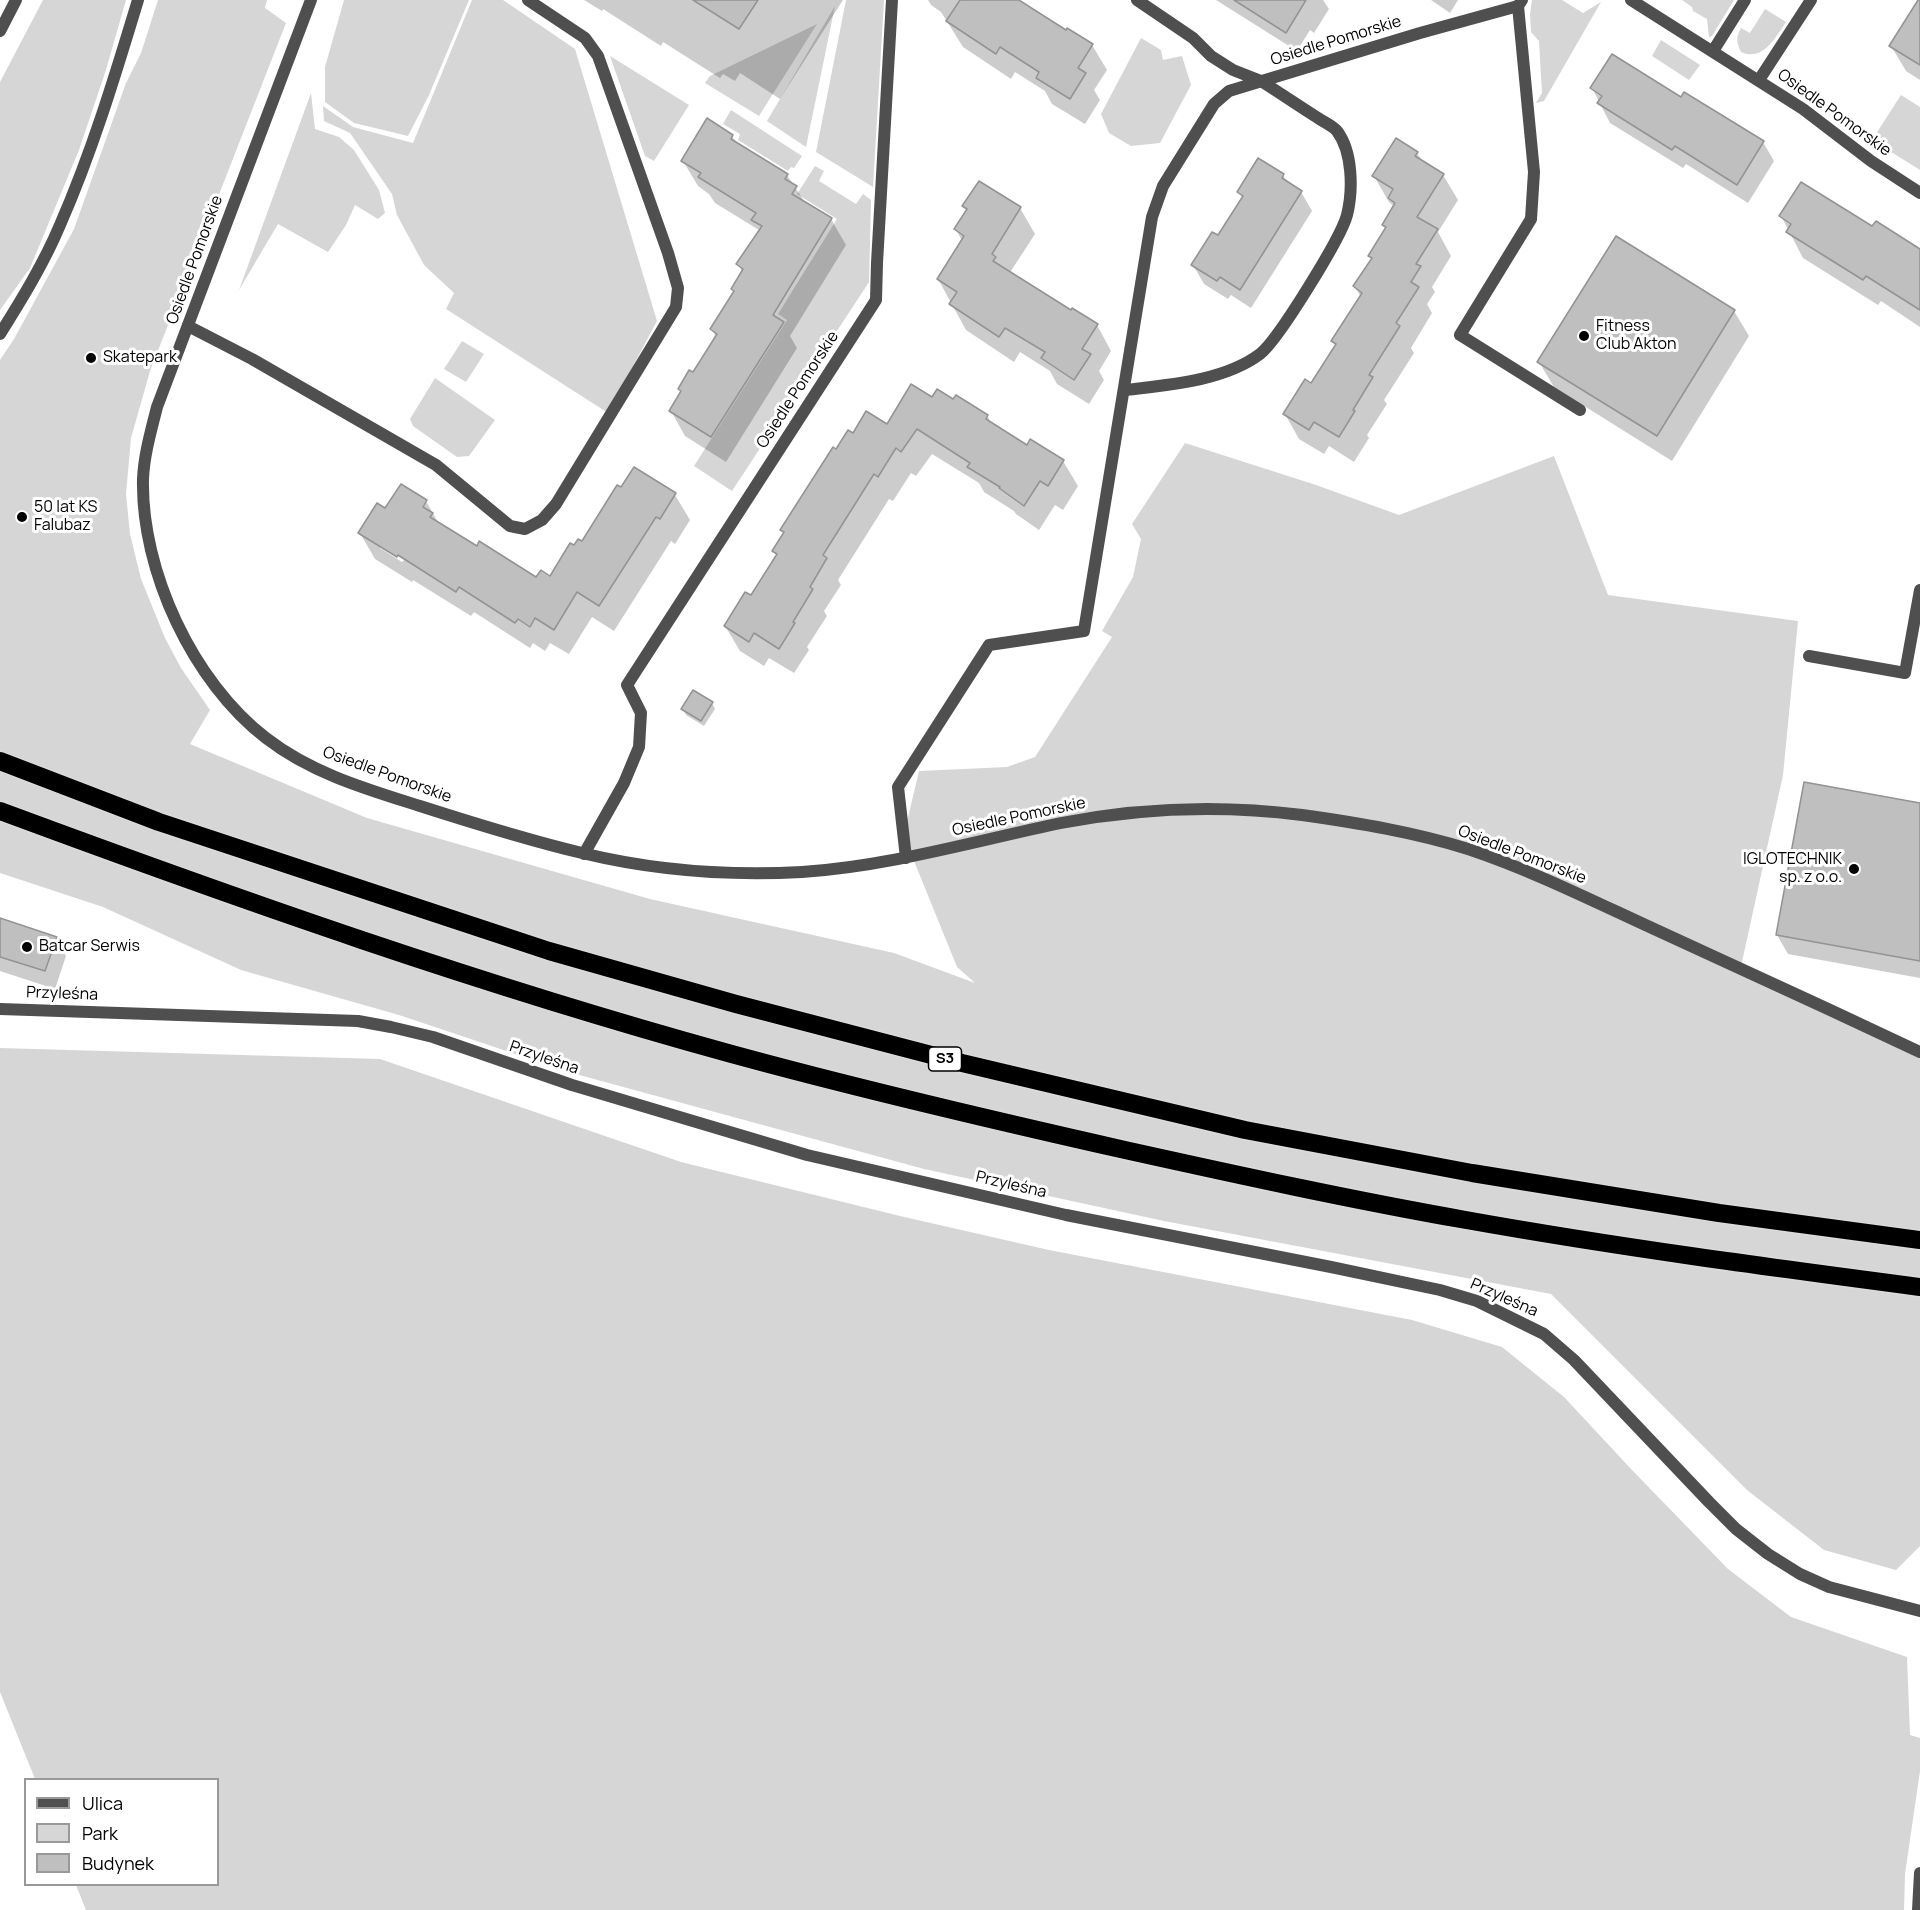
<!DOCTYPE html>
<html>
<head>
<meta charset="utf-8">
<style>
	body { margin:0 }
	#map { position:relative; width:1920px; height:1910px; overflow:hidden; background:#fff; font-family:Manrope,sans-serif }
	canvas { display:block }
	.legend { position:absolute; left:24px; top:1778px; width:195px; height:108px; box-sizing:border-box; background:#fff; border:2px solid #999; margin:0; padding:8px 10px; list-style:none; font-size:18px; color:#000 }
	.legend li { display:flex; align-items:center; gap:12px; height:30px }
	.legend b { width:30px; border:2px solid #999 }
</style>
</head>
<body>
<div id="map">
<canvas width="1920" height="1910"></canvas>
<ul class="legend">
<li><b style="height:8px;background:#4f4f4f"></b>Ulica</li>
<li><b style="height:16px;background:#d6d6d6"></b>Park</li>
<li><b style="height:16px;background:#bfbfbf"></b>Budynek</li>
</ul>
</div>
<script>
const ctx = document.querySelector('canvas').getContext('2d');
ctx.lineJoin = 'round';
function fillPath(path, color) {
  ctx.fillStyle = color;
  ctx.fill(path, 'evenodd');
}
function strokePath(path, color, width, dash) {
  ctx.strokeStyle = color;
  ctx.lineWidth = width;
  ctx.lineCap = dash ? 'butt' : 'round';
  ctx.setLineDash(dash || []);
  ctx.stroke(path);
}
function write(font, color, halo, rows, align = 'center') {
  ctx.font = font + ' Manrope,sans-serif';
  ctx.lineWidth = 6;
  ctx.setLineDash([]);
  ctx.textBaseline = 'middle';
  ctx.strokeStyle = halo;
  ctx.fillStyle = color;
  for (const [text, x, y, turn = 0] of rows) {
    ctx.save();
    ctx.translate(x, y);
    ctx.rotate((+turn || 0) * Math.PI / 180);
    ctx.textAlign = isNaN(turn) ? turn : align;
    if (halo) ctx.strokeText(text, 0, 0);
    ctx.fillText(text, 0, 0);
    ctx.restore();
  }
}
const green = new Path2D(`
	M43,0H126L105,73L79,150L30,268L0,310V82Z
	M158,0H267L265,8L286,23L150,371L131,438L126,494L130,534L141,579L165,638L181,668L210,710L190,744L367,818L650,899L894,953L975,983L957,967L912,856L906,826L919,771L1007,767L1035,757L1112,637L1102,631L1133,577L1141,539L1132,524L1185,443L1316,485L1399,515L1554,456L1608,595L1798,621L1783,775L1740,971L1920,1052V1546L1896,1570L1824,1550L1747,1490L1551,1294L1164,1221L924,1169L572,1073L399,1015L241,970L103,907L0,873V360L14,339L74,229L126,83L141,53Z
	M344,0H469L429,95L408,136L354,123L325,102V67Z
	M472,0H503L575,49L657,321L608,413L446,309L454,293L424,265L397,215L392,194L350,133L324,121L323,106L353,127L413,143Z
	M846,0H884L873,187L816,152Z
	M1532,0H1562L1583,13L1601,2L1544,101L1536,103L1542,93L1539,41L1531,32L1530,14Z
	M1682,0H1734L1712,36L1709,37L1707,19L1693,11L1692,7Z
	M835,6L806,147L767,121Z
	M1765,9L1786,22C1776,37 1763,62 1741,52C1736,42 1736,37 1741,28L1750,33Z
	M817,24L759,116L705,83L710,76Z
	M1141,38L1161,50L1163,60L1182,56L1191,85L1160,143L1131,146L1109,133L1101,114Z
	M1661,40L1700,65L1689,80L1652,56Z
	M610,56L689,105L654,161L645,156Z
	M311,93L315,129L339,137L354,150L379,190L385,213L378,219L355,205L346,225L328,252L278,224L239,290Z
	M1901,95L1920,107V170L1872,140Z
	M731,110L802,156L794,168L791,167L788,171L738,140L740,134L723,124Z
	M815,166L824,171L819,181L856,204L863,194L871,200L869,282L732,491L694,466L787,320L778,314L837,219L797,194Z
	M462,341L484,354L466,382L444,369Z
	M435,378L495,420L469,456L457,457L413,426L410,419Z
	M0,1048L380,1059L681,1162L900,1216L1049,1250L1412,1320L1502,1347L1564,1397L1632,1470L1728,1569L1791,1617L1907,1657L1910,1735L1920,1738V1771L1905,1874L1904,1910H86L76,1885L218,1884V1780L35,1779L0,1692Z`);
const shadow = new Path2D(`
	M584,0H843L780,99L740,73L735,81L723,74L720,78L663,42L661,46L603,9L602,11Z
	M928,0H1015L1066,32L1092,45L1107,70L1094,90L1100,100L1085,124L1052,104L1045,91L1015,72L1011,79L963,47L941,12L931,5Z
	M1216,0H1323L1329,9L1314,33L1310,30L1297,51Z
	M1431,0H1458L1450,13Z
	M1920,19V80L1906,71L1891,46Z
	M1592,88L1681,99L1763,142L1774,161L1748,203L1686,164L1683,168L1610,123Z
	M732,136L737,144L787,175L806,204L831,219L846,245L790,336L797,348L726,462L685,436L671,411L682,393L679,389L694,374L716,338L712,329L734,293L732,289L743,273L738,264L759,230L715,203L709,194L698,186L683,161Z
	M1417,153L1423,162L1443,175L1458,200L1438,232L1451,256L1432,287L1435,292L1427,304L1432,313L1411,348L1414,353L1384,400L1387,404L1367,435L1369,438L1354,462L1329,446L1324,454L1299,439L1285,414L1312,385L1336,346L1333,341L1361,297L1354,286L1372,260L1370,256L1386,229L1383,225L1395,207L1389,202L1374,176Z
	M1283,175L1288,184L1301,192L1312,211L1251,308L1231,295L1228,299L1204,284L1193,265L1219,237L1243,199L1239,192Z
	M964,206L1020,208L1035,234L1009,274L1097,325L1111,351L1099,371L1104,380L1089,404L1057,384L1050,371L1020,352L1014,362L966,330L938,279L962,241L956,229L967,211Z
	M1781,216L1873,228L1920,251V327L1881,301L1878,305L1803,258Z
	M1734,311L1749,336L1672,461L1554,387L1539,362Z
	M932,399L954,401L987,416L993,426L1027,447L1063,461L1078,486L1063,510L1055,505L1039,530L1016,514L1014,511L984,492L979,483L932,454L916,476L911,473L893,501L889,499L838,580L841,585L824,611L827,616L807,647L809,650L794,673L769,658L764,666L740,651L725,626L751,597L777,556L774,551L784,535L782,530L836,451L853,435L887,426Z
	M634,469L675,495L690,520L675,544L671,541L614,631L592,617L569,654L550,643L545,651L533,643L530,648L474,612L471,616L413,580L412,582L375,559L360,533L386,511L426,501L439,524L477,548L537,580L551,578L574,547L582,543ZM380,545L404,560L402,562L380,548Z
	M712,703L715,709L704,726L686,715L683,709Z
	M1920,804V978L1788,954L1777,935Z
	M0,920L56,938L66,956L55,989L0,971Z`);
const building = new Path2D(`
	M693,0H758L739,29Z
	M960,0H1019L1066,30L1067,28L1093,44L1078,68L1086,73L1070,99L1036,78L1039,72L1000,47L996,54L946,21Z
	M1234,0H1306L1286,33Z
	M1918,0H1920V65L1889,46Z
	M1612,54L1681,97L1684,92L1764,141L1737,185L1675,146L1672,150L1597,103L1602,96L1590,88Z
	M707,118L733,135L731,139L788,174L785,179L797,186L792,194L832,218L773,315L784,322L711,437L669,411L681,391L678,389L689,370L693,372L717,334L710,329L734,291L731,289L743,269L736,264L762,226L751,220L756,213L698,177L701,173L681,161Z
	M1396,138L1418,152L1415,156L1444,174L1417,217L1438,229L1416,264L1421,266L1411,282L1419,287L1396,323L1400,326L1369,375L1373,377L1353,410L1355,411L1339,437L1314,422L1309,430L1283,414L1305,379L1311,383L1336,344L1331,341L1362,293L1353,286L1372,258L1368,256L1386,227L1382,225L1395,203L1388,198L1393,189L1372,176Z
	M1258,158L1284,174L1282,178L1302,191L1240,290L1220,277L1217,281L1191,265L1212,232L1218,235L1243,196L1237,192Z
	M979,181L1021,207L992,254L996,257L993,261L1071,310L1072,308L1098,324L1082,349L1091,354L1074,380L1041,358L1045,352L1005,328L999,337L949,304L957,292L937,279L964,236L954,229L967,209L962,206Z
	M1801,182L1872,226L1876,221L1920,249V310L1866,276L1863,280L1786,232L1791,224L1779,216Z
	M1616,236L1735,310L1657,436L1537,362Z
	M911,384L932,397L937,389L953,399L956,395L988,415L986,419L1027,445L1030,439L1064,460L1048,486L1040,481L1024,506L999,488L1000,487L967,467L970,463L917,429L901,452L896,448L878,477L874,474L823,555L827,558L810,587L813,589L793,622L795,623L779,649L754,633L749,642L724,626L745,592L751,595L777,554L772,551L784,532L780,530L833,447L836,449L848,430L853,433L866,411L887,424Z
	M634,467L676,493L660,519L656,517L599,606L577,592L554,630L535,618L530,627L518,619L515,623L459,587L456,592L398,555L397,557L358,533L377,503L385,508L401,484L427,500L423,507L433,513L430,517L477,546L479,541L536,577L541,570L550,576L570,543L574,545L578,539L582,541L617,485L621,487Z
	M693,690L713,702L701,721L681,709Z
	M1804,782L1920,803V961L1776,935Z
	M0,918L57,937L45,971L0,957Z`);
const service = new Path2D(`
	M1518,6L1534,172L1531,219L1460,335L1580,410
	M1713,51L1745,0
	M188,326L252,359L436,465L510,526L525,529L542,520L556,504L676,307L678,288L668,253L598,56L585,38L528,0
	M0,334C22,299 44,263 60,225C92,152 115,76 138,0
	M1125,390C1168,385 1224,381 1260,354C1278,340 1341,238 1347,215C1353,191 1353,152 1337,131C1333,126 1324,122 1318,118C1299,106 1280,93 1261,81`);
const minor = new Path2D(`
	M311,0L157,407C151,431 144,455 143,479C141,571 193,682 266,738C311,773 366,789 420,806C473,823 527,840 582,853C652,870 729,876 802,872C890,866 975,841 1061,823C1139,808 1223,805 1302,815C1358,823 1414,832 1468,849C1531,870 1591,900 1652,928C1741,969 1831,1010 1920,1052
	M1137,0L1193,38L1211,56L1233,70L1261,81
	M1631,0L1803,109L1871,161L1920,193
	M1759,80L1811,0
	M1809,656L1905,673L1920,590
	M584,854L624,783L639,747L641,713L627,685L876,300L877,263L892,0
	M906,858L898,787L989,645L1084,631L1152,217L1163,186L1214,104L1229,91L1420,33L1518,6L1522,0
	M0,1009L358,1021L391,1027L433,1037L572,1085L807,1155L1066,1215L1331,1267L1440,1290L1477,1301L1544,1334L1574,1360L1709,1502L1736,1529L1768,1554L1800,1574L1829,1587L1920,1611
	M1918,1910L1920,1873`);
const tertiary = new Path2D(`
	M0,31L16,0`);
const motorway = new Path2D(`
	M0,761L159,822L549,951L736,1004L962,1063L1245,1130L1472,1173L1719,1213L1920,1240
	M0,811C240,900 481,985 728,1053C859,1089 992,1120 1125,1150C1238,1175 1352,1200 1466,1220C1617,1247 1768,1267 1920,1287`);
const markers = [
	[1584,336,6,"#000"],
	[91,358,6,"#000"],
	[22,517,6,"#000"],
	[1854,869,6,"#000"],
	[27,947,6,"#000"]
];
const shields = [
	[945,1059,33]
];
const shieldNames = [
	["S3",945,1059]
];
const streetNames = [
	["Osiedle Pomorskie",1336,41,-17],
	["Osiedle Pomorskie",1834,113,36],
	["Osiedle Pomorskie",195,260,-70],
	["Osiedle Pomorskie",798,390,-57],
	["Osiedle Pomorskie",387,775,20],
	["Osiedle Pomorskie",1019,817,-12],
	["Osiedle Pomorskie",1522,855,21],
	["Przyleśna",62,994,2],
	["Przyleśna",544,1058,19],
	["Przyleśna",1011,1185,13],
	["Przyleśna",1504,1298,24]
];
const poiNames = [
	["Fitness",1596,327],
	["Club Akton",1596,345],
	["Skatepark",103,358],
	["50 lat KS",34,508],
	["Falubaz",34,526],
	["IGLOTECHNIK",1842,860,"right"],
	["sp. z o.o.",1842,878,"right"],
	["Batcar Serwis",39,947]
];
fillPath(green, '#d6d6d6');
fillPath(shadow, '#0003');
fillPath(building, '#bfbfbf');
strokePath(building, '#939393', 1.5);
strokePath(motorway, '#dbdbdb', 21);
strokePath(service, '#4f4f4f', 12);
strokePath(minor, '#4f4f4f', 12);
strokePath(tertiary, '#4f4f4f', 12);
strokePath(motorway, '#000', 18);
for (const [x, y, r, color] of markers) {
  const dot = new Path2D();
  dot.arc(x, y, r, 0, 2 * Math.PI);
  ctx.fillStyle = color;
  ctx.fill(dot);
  strokePath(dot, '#fff', 2);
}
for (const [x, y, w] of shields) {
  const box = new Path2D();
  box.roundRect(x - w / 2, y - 12, w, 24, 4.5);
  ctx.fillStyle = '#fff';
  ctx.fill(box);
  strokePath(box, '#000', 1.5);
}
write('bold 15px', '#000', null, shieldNames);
write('16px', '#000', '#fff', streetNames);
write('16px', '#000', '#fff', poiNames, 'left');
</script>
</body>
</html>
